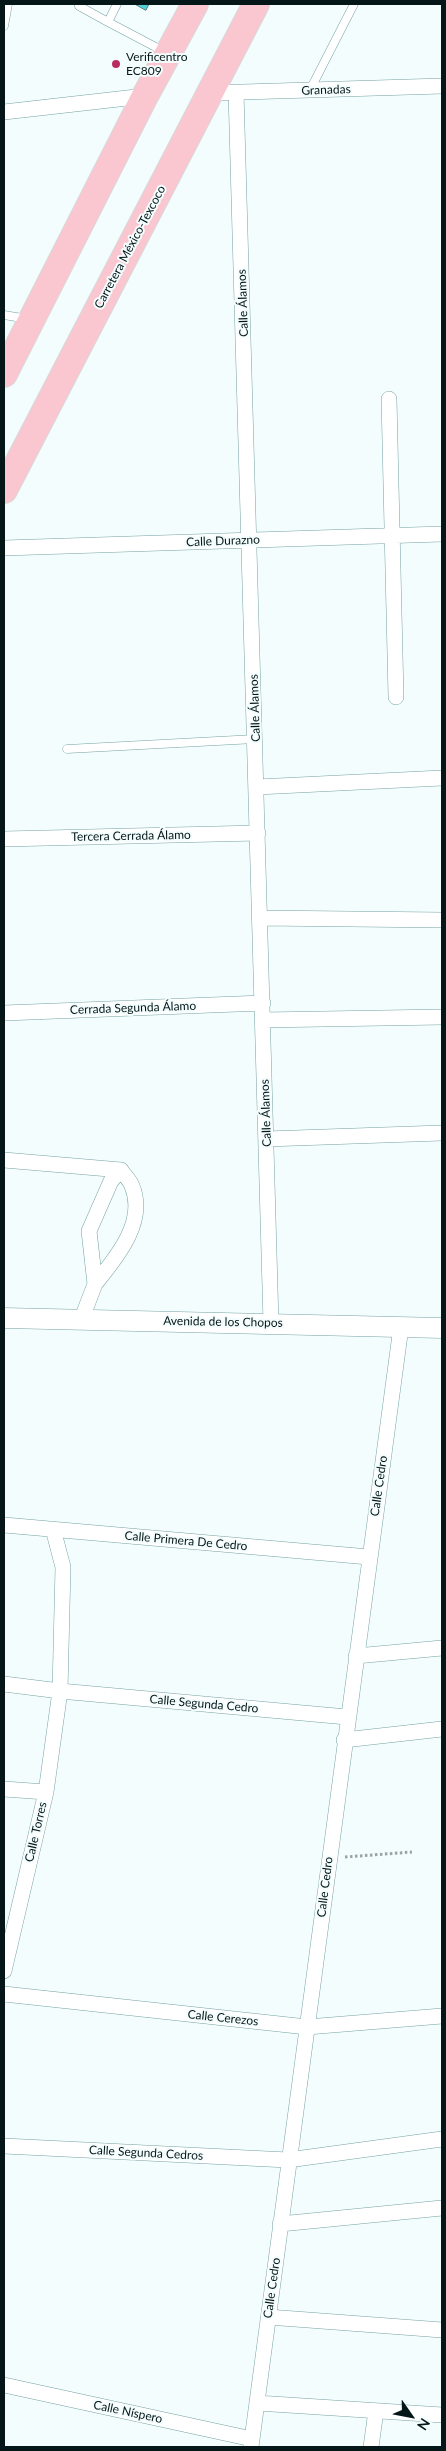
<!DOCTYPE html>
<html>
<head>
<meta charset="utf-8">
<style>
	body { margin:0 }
	#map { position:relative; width:446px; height:2451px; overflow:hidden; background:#f4fdfd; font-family:Lato,sans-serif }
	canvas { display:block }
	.frame { position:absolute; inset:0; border:5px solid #051618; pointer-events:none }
	.north { position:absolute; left:386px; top:2391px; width:50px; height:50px; -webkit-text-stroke:4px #f4fdfd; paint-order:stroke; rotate:123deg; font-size:14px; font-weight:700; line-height:20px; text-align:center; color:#051618 }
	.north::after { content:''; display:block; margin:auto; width:18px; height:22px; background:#051618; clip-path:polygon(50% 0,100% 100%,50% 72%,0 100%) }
</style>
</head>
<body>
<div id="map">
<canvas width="446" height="2451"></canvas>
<div class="frame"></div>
<div class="north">N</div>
</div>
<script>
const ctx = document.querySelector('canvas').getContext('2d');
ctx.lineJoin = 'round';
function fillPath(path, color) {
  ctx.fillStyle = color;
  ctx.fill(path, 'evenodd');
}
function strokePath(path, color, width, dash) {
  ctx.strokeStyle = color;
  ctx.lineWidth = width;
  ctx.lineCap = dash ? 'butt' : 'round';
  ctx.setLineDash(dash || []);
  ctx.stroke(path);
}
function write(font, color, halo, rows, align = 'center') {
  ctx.font = font + ' Lato,sans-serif';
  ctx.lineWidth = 4;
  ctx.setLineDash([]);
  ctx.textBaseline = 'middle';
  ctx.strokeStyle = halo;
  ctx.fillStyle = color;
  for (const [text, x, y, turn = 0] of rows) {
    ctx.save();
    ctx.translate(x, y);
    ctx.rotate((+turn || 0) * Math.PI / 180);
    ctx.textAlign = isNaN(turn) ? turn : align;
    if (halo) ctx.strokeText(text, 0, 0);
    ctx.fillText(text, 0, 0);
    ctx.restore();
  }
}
const building = new Path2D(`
	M135,4H149L146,10Z`);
const path = new Path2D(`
	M345,1857L412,1852`);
const service = new Path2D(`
	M80,4L79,6L108,22
	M117,4L108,22L165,52
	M4,26L8,4
	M310,90L354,4
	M4,315L28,319
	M67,749L255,739`);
const minor = new Path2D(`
	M236,92L271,1323
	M210,93L442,86
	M4,112L145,96
	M389,399L396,697
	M4,548L442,534
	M257,787L442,778
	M4,839L258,833
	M260,918L442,920
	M4,1013L263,1003
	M263,1020L442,1017
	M266,1139L442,1133
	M4,1160L121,1170
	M95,1284C116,1258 147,1222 132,1186C130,1180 124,1175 121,1170
	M82,1318L95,1284L89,1231L111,1181L121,1170
	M4,1525L369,1557
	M356,1656L442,1648
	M4,1684L60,1691L347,1717
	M344,1740L442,1729
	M4,1789L46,1792
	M4,1971L46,1792L60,1691L63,1567L53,1529
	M4,1994L307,2027L442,2016
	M4,2146L288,2160L442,2139
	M280,2224L442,2208
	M268,2317L442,2330
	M4,2385L252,2439
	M257,2403L442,2415
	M251,2447L401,1327
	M371,2447L376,2411`);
const tertiary = new Path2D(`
	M4,1318L442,1328`);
const trunk = new Path2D(`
	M4,374L145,96L195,4
	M4,490L256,4`);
const markers = [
	[116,64,5,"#b92c5f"]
];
const poiNames = [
	["Verificentro",126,57],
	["EC809",126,71]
];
const streetNames = [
	["Granadas",326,90,-2],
	["Carretera México-Texcoco",130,247,-62],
	["Calle Álamos",243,303,-92],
	["Calle Durazno",223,541,-2],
	["Calle Álamos",255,708,-92],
	["Tercera Cerrada Álamo",131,836,-1],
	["Cerrada Segunda Álamo",133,1008,-2],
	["Calle Álamos",266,1113,-92],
	["Avenida de los Chopos",223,1322,1],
	["Calle Cedro",379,1486,-82],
	["Calle Primera De Cedro",186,1541,5],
	["Calle Segunda Cedro",204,1704,5],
	["Calle Torres",36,1832,-77],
	["Calle Cedro",325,1887,-83],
	["Calle Cerezos",223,2018,6],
	["Calle Segunda Cedros",146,2153,3],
	["Calle Cedro",272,2288,-82],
	["Calle Níspero",128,2412,12]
];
fillPath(building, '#4ed2da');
strokePath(building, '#4f7b7d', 1);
strokePath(service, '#76a2a5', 9);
strokePath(minor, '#76a2a5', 16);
strokePath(tertiary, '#76a2a5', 21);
strokePath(trunk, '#d7dada', 28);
strokePath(path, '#98a4a5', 3, [2.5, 2.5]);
strokePath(service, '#fff', 8);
strokePath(minor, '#fff', 15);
strokePath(tertiary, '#fff', 20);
strokePath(trunk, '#fac6d0', 26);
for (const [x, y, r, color] of markers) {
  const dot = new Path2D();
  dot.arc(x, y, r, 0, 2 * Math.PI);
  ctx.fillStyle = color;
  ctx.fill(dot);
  strokePath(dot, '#f4fdfd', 2);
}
write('12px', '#051618', '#f4fdfd', poiNames, 'left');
write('12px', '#051618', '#f4fdfd', streetNames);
</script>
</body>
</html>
